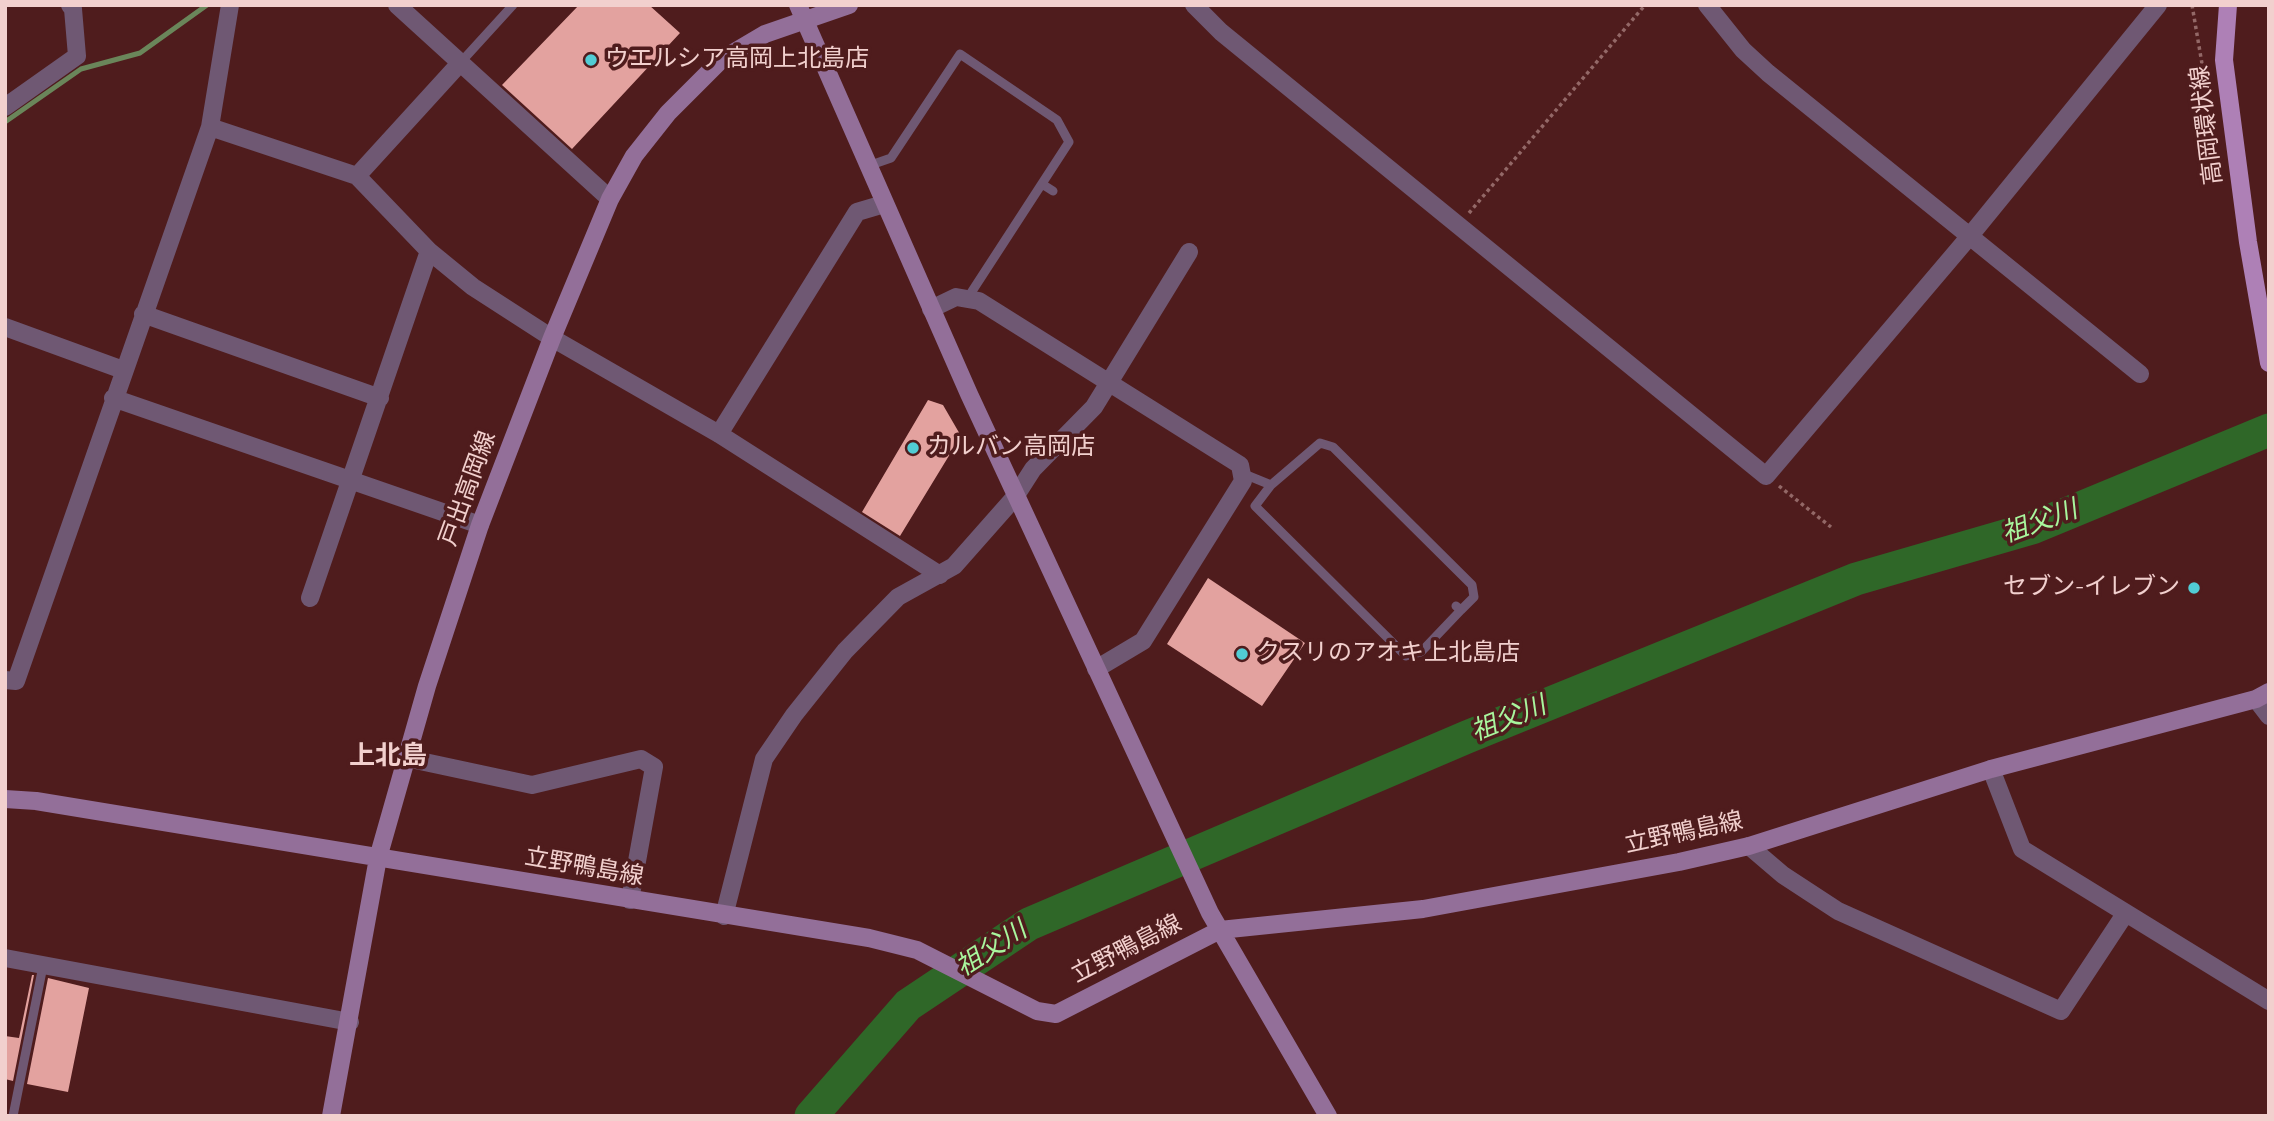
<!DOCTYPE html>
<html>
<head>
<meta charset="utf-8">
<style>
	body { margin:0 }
	#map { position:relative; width:2274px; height:1121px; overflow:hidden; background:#4f1c1d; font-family:"Sofia Sans Condensed",sans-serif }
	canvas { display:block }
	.frame { position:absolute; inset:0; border:7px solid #f2d0ce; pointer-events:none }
</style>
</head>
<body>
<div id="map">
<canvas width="2274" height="1121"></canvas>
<div class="frame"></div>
</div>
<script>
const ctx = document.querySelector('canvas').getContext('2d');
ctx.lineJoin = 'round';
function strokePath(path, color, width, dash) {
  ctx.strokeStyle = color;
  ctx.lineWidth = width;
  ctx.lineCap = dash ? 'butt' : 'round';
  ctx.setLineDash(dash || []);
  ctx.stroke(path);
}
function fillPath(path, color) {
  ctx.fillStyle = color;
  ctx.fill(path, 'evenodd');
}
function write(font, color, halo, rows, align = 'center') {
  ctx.font = font + ' "Sofia Sans Condensed","Noto Sans JP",sans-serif';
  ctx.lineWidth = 7;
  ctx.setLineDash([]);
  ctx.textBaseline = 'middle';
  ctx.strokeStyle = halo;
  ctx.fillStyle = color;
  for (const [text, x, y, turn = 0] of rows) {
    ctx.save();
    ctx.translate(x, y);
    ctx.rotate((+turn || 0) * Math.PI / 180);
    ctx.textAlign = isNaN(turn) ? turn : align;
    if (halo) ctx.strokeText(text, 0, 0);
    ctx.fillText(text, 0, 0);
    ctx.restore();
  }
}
const stream = new Path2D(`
	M5,122L81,69L140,53L207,5`);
const river = new Path2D(`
	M811,1116L908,1005L1029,924L1467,737L1856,579L2032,528L2269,430`);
const building = new Path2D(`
	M579,5H649L680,33L572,149L502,85Z
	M928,400L943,405L961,436L900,536L862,512Z
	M1208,578L1305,643L1262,706L1167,644Z
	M32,975H34L13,1081L5,1079V1036L19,1038Z
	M48,978L89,988L68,1092L27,1084Z`);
const path = new Path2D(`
	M2192,5L2215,140
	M1469,213L1645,5
	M1779,486L1831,527`);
const lane = new Path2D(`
	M461,62L513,5
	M868,166L891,158L960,54L1057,120L1069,142L967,299
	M1042,184L1053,191
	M1244,474L1271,485L1255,506L1406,656L1421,652L1461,610L1456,606
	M1271,485L1320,443L1333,447L1472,585L1474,597L1461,610
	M13,1116L43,966`);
const street = new Path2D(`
	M397,5L610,199
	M1194,5L1221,32L1766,476L1969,237L2158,5
	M1707,5L1743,50L1768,73L2140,374
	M5,107L77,56L73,9L70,5
	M210,127L357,176L461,62
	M357,176L429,251L473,287L552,338L719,434L940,575
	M931,309L956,297L979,301L1240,465L1243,481L1143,641L1096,669
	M143,314L380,398
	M5,327L123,370
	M113,398L480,525
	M719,434L857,212L884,204
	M310,598L429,251
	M5,680L16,681L210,127L230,5
	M2256,699L2269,716
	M406,758L532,785L641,759L654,767L630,900
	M1991,769L2022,849L2269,1001
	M1749,846L1783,875L1838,911L2061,1011L2125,914
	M724,916L764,759L794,715L845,651L898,597L954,566L1015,497L1033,469L1094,407L1189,252
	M5,958L350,1022`);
const secondary = new Path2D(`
	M798,5L969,394L1210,913L1328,1116
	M5,799L36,801L869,938L917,950L1037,1011L1056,1014L1220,930L1423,909L1679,862L1749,846L1991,769L2256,699L2269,692
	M331,1116L378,858L427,686L480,525L552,338L610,199L634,156L668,113L721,60L765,34L849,5`);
const primary = new Path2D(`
	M2228,5L2224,60L2248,242L2269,363`);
const markers = [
	[591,60,7,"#51ccd4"],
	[913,448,7,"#51ccd4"],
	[2194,588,7,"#51ccd4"],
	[1242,654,7,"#51ccd4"]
];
const poiNames = [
	["ウエルシア高岡上北島店",605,60],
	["カルバン高岡店",927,448],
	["セブン-イレブン",2180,588,"right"],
	["クスリのアオキ上北島店",1256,654]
];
const streetNames = [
	["高岡環状線",2208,125,-97],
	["戸出高岡線",469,489,-70],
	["立野鴨島線",1684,834,-12],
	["立野鴨島線",584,868,10],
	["立野鴨島線",1127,950,-27]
];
const waterNames = [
	["祖父川",2040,523,-20],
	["祖父川",1509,720,-22],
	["祖父川",992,950,-33]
];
const neighbourhoodNames = [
	["上北島",388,757]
];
strokePath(stream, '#6a865a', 5);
strokePath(river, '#2f6728', 33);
fillPath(building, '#e3a29f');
strokePath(path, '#936867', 3.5, [3.5, 3.5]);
strokePath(lane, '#6f5873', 9);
strokePath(street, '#6f5873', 18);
strokePath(secondary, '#936f99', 18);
strokePath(primary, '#ae80b6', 18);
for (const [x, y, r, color] of markers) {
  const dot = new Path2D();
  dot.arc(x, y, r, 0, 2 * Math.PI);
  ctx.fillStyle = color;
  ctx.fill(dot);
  strokePath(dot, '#4f1c1d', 2.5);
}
write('24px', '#f2d0ce', '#4f1c1d', poiNames, 'left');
write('24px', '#f2d0ce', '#4f1c1d', streetNames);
write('italic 26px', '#a8f69d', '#4f1c1d', waterNames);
write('bold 26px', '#f2d0ce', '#4f1c1d', neighbourhoodNames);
</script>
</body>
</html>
